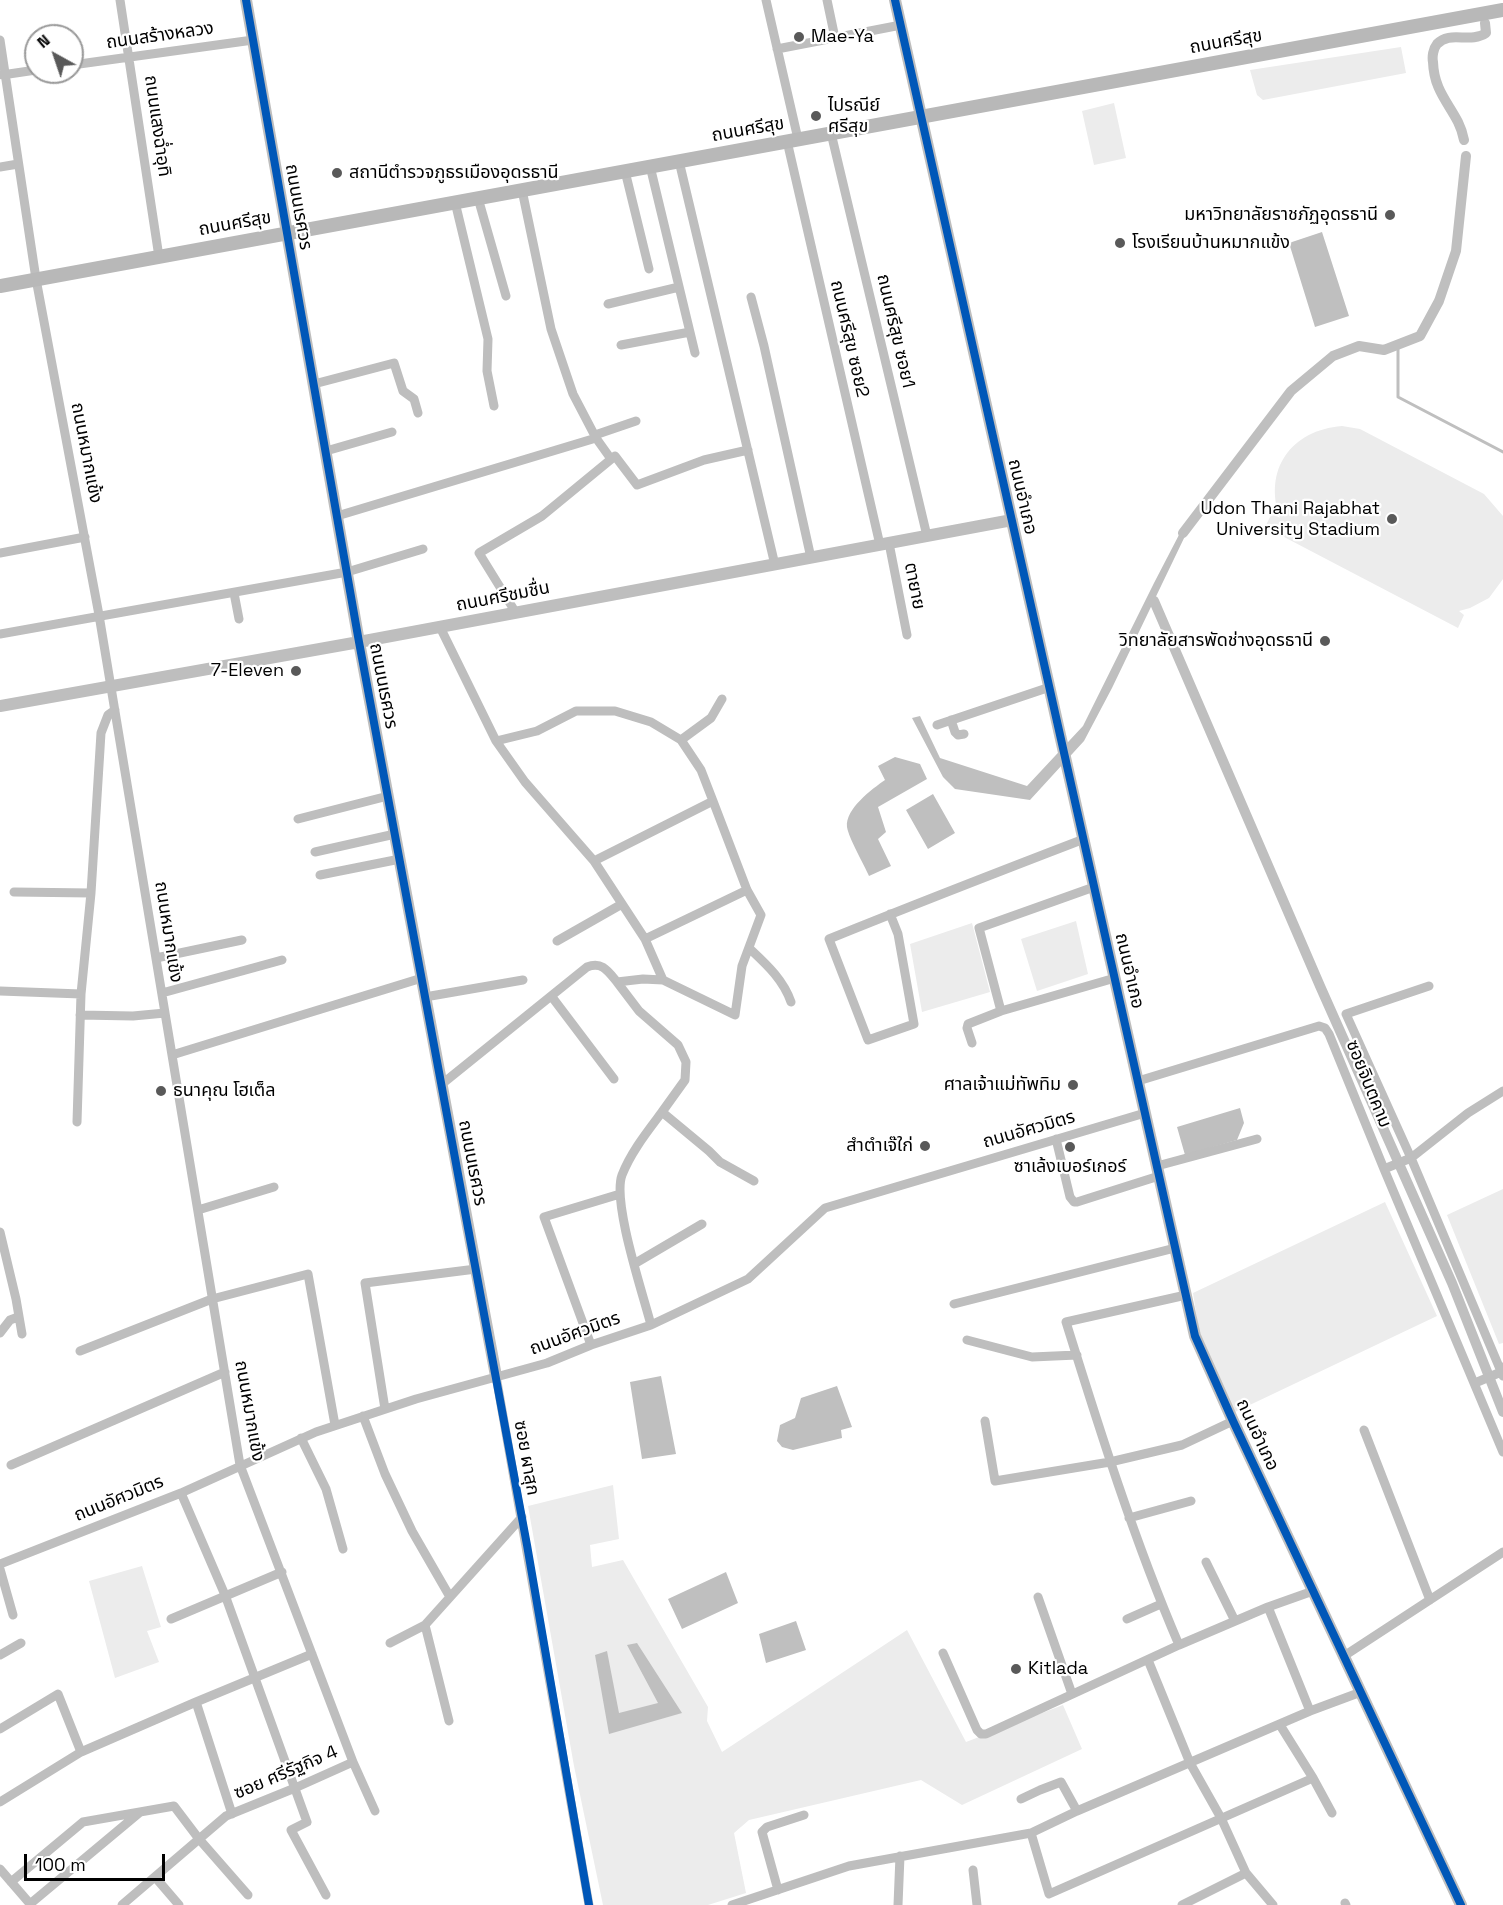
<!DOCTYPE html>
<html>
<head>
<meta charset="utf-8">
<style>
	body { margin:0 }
	#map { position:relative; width:1503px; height:1905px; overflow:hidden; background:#fff; font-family:"Space Grotesk",sans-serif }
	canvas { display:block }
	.north { position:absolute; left:24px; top:24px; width:60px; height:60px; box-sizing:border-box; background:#fff; border:2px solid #999; border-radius:50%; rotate:320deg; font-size:16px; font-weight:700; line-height:24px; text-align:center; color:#000 }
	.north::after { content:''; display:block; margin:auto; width:21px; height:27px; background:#595959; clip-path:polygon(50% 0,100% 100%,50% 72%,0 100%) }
	.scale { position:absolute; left:24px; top:1854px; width:141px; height:27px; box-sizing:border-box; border:3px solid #000; border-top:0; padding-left:8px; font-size:18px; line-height:21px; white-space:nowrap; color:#000; -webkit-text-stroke:4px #fff; paint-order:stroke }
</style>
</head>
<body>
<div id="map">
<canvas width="1503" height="1905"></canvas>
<div class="north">N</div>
<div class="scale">100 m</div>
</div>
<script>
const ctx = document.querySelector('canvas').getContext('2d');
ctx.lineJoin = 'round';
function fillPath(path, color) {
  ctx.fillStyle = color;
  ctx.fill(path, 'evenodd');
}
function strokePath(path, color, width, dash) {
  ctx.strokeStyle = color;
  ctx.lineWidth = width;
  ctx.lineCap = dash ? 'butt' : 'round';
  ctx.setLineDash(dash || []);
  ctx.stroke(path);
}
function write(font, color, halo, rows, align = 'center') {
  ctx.font = font + ' "Space Grotesk","Noto Sans Thai",sans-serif';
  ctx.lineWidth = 4.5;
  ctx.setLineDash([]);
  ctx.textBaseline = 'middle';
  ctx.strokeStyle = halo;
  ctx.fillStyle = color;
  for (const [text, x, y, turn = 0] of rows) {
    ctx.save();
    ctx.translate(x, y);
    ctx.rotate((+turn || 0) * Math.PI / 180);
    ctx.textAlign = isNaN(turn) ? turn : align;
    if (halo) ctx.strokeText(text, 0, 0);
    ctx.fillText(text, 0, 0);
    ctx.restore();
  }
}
const green = new Path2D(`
	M1401,47L1406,73L1263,100L1257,95L1250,70Z
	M1114,103L1126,158L1094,165L1082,111Z
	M1342,426L1360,429L1484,494L1503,516V579L1489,598L1470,608L1459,611L1464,615L1458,628L1265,527L1272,513L1280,518C1263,470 1291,430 1342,426Z
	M1076,921L1088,974L1037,991L1021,939Z
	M972,923L990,992L922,1012L910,944Z
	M1503,1189V1343L1499,1344L1447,1215Z
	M1385,1202L1437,1316L1235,1412L1199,1332L1193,1293Z
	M613,1485L619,1539L590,1545L592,1567L623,1560L708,1707L707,1721L722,1752L907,1630L966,1742L1063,1705L1082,1749L962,1805L921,1780L749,1820L734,1833L746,1893L708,1905H603L574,1766L528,1506Z
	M142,1566L161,1627L147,1631L159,1662L115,1678L89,1581Z`);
const water = new Path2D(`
	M1322,232L1349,316L1315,327L1289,243Z
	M1181,531L1186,534L1112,688L1084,741L1030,800L955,789L943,777L912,718L920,716L940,758L1027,786L1083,726L1154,583Z
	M895,757L920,764L927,779L878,807L886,832L878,839L891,866L869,876C864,864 849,839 847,827C845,809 872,789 885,780L878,766Z
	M933,794L955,833L928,849L906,810Z
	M1240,1108L1244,1123L1237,1140L1185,1155L1177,1127Z
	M661,1376L676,1454L642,1459L630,1382Z
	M837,1386L852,1427L841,1430L842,1438L793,1450L782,1447L777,1441L780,1425L795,1418L801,1398Z
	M726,1572L738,1603L682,1629L668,1599Z
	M796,1621L806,1650L766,1663L759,1634Z
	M637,1643L682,1713L609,1734L595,1655L607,1651L619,1713L658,1703L627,1645Z`);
const stream = new Path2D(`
	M1398,345V397L1503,452`);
const canal = new Path2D(`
	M1464,140C1463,135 1461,128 1458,122C1447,101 1434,89 1433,62C1432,57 1433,49 1437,44C1450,30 1470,44 1486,33L1485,23
	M1183,533L1291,391L1333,356L1359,346L1384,350L1420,336L1439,301L1456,251L1466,156
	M1154,601L1320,986L1452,1283L1503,1412`);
const minor = new Path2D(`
	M120,0L159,257
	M766,0L798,139
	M827,0L835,38
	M0,40L36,279L99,615L240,1465L353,1762L375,1811
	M777,49L901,25
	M72,65L253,40
	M2,75L36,70
	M831,133L927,536
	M787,141L880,545
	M679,161L775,565
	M650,166L695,353
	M0,167L18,164
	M625,171L649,269
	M522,190L551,329L573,394L596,438L611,459
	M478,198L506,296
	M455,202L488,339L487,371L494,406
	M751,297L764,346L811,558
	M608,304L679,287
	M621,345L690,332
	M314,384L394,363L403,391L414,399L418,413
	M595,435L636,421
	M326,451L392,432
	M337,516L596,438
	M889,543L907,635
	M0,553L85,537
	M234,593L239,619
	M516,613L479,553L542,516L615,456L637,485L704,460L748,450
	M440,627L496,741L525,782L594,861L713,801L701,770L681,740L651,722L615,711H576L537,731L496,741
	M0,634L347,572L423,549
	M951,720L955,732L958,735L964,734
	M937,725L1050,687
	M681,740L711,718L722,699
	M298,819L388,796
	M315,852L395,834
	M594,861L645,939L747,890
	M320,875L400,859
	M1094,887L979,928L1001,1011L1115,978
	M14,892L91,893
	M890,914L898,934L914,1024L868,1040L829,939C913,905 998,872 1084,839
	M645,939L663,980
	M557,941L622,904
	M749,948C766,964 783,979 791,1002
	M156,958L242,940
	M617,982L639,1011L678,1045L686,1062L685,1080L662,1112L709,1151L720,1162L754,1181
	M1429,986L1346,1014L1411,1158L1503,1376
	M0,991L81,994
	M162,993L282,960
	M425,997L523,980
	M552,997L614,1079
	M80,1015L133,1016L165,1013
	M972,1043L967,1028L968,1024L1001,1011
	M172,1055L422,978
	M1138,1081L1319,1026L1325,1028L1329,1034L1384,1169L1503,1452
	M442,1084L587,967C602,961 608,971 617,982L643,979L663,980L735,1015L742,966L761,915L747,890L713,801
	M77,1122L81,994L91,893L101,733L108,715L115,710
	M1056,1139L1070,1197L1074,1202H1077L1159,1176
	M1157,1166L1257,1139
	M1384,1169L1411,1158L1468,1113L1503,1091
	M198,1210L274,1187
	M0,1232L16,1299L22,1334
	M634,1264L702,1224
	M1186,1295L1066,1322C1100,1431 1134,1540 1179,1645L1268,1607L1313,1591
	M954,1304L1175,1248
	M651,1325C643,1294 612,1202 622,1175C631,1152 647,1132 662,1112
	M0,1333L10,1320L18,1317
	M967,1340L1032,1357L1077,1355
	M591,1345L544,1217L620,1194
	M80,1351L212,1299L308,1274L335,1425
	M496,1376L589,1905
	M1475,1383L1501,1372L1503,1367
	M385,1409L365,1283L476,1269
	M363,1416L385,1474L412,1531L450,1597
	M985,1421L995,1481L1110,1462L1182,1445L1233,1421
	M1364,1430L1430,1600
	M301,1438L326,1489L343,1549
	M11,1465L225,1372
	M181,1493L225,1595L307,1822L291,1830L326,1895
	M1129,1518L1191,1501
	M1206,1562L1235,1621
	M0,1564L181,1493L316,1432L416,1399L547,1363L591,1345L651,1325L748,1279L825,1208L1145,1113
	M0,1569L13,1615
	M1038,1597L1072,1694
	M1268,1607L1310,1711
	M171,1619L282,1572
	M1127,1619L1161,1604
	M425,1625L449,1721
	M390,1643L425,1625L522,1517
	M943,1653L977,1730L981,1734H986L1179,1645
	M0,1655L21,1643
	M1344,1656L1503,1552
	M1148,1660L1190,1763L1221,1818L1246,1873L1273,1905
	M0,1729L58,1694L81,1752L0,1802
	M81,1752L196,1702
	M1313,1778L1332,1813
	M1021,1799L1040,1790L1061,1782L1077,1811
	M232,1814L196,1702L312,1654
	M1031,1833L1049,1894L1313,1778L1280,1725
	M0,1869L31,1905
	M973,1870L977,1905
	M155,1877L179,1905
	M11,1882L83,1822L174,1806L199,1839L248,1895
	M778,1890L762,1832L767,1827L804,1815
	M1345,1903L1346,1905
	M30,1904L139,1813
	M122,1905L226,1816L295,1788L353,1762
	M732,1905L849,1866L1031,1833L1077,1811L1310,1711L1361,1692
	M898,1905L900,1856
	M1182,1905L1246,1873`);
const tertiary = new Path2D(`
	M246,0L359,642L496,1376
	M895,0L1195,1336L1233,1421L1461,1905
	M0,706L359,642L1012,520`);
const secondary = new Path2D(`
	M0,286L1503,10`);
const cycleway = new Path2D(`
	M246,0L359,642L527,1545L589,1905
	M895,0L1195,1336L1233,1421L1461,1905`);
const markers = [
	[799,37,6,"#595959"],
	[816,116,6,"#595959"],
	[337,173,6,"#595959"],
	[1390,215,6,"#595959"],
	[1120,243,6,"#595959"],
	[1392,519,6,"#595959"],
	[1325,641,6,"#595959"],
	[296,671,6,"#595959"],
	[1073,1085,6,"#595959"],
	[161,1091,6,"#595959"],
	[925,1146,6,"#595959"],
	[1070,1147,6,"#595959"],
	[1016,1669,6,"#595959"]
];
const streetNames = [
	["ถนนสร้างหลวง",160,36,-8],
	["ถนนศรีสุข",1226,42,-10],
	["ถนนแสงฉ่ำอุทิ",157,126,82],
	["ถนนศรีสุข",748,130,-10],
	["ถนนนเรศวร",298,207,80],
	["ถนนศรีสุข",235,224,-10],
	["ถนนศรีสุข ซอย1",895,331,77],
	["ถนนศรีสุข ซอย2",849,339,77],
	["ถนนหมากแข้ง",86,453,79],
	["ถนนอำเภอ",1022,497,77],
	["ตายาย",914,586,79],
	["ถนนศรีชมชื่น",503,597,-11],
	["ถนนนเรศวร",383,686,79],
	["ถนนหมากแข้ง",168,932,81],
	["ถนนอำเภอ",1129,971,77],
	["ซอยจินตคาม",1368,1084,68],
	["ถนนอัศวมิตร",1029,1130,-16],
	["ถนนนเรศวร",472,1163,79],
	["ถนนอัศวมิตร",575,1334,-20],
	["ถนนหมากแข้ง",249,1411,80],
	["ถนนอำเภอ",1257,1435,65],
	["ซอย ผาสุก",526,1458,80],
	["ถนนอัศวมิตร",119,1499,-22],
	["ซอย ศรีรัฐกิจ 4",286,1773,-23]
];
const poiNames = [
	["Mae-Ya",811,37],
	["ไปรณีย์",828,106],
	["ศรีสุข",828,127],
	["สถานีตำรวจภูธรเมืองอุดรธานี",349,173],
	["มหาวิทยาลัยราชภัฏอุดรธานี",1378,215,"right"],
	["โรงเรียนบ้านหมากแข้ง",1132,243],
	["Udon Thani Rajabhat",1380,509,"right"],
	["University Stadium",1380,530,"right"],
	["วิทยาลัยสารพัดช่างอุดรธานี",1313,641,"right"],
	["7-Eleven",284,671,"right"],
	["ศาลเจ้าแม่ทัพทิม",1061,1085,"right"],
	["ธนาคุณ โฮเต็ล",173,1091],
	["สำตำเจ๊ใก่",913,1146,"right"],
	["ซาเล้งเบอร์เกอร์",1070,1167,"center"],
	["Kitlada",1028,1669]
];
fillPath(green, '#ececec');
fillPath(water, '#bfbfbf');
strokePath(stream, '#bfbfbf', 3);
strokePath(canal, '#bfbfbf', 10);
strokePath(minor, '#bebebe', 9);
strokePath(tertiary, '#bebebe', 12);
strokePath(secondary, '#b8b8b8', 14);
strokePath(cycleway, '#0057b8', 8);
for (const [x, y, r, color] of markers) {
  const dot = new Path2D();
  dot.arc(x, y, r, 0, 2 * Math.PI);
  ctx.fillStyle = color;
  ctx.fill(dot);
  strokePath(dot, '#fff', 2);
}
write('18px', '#000', '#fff', streetNames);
write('18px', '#000', '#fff', poiNames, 'left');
</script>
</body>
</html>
